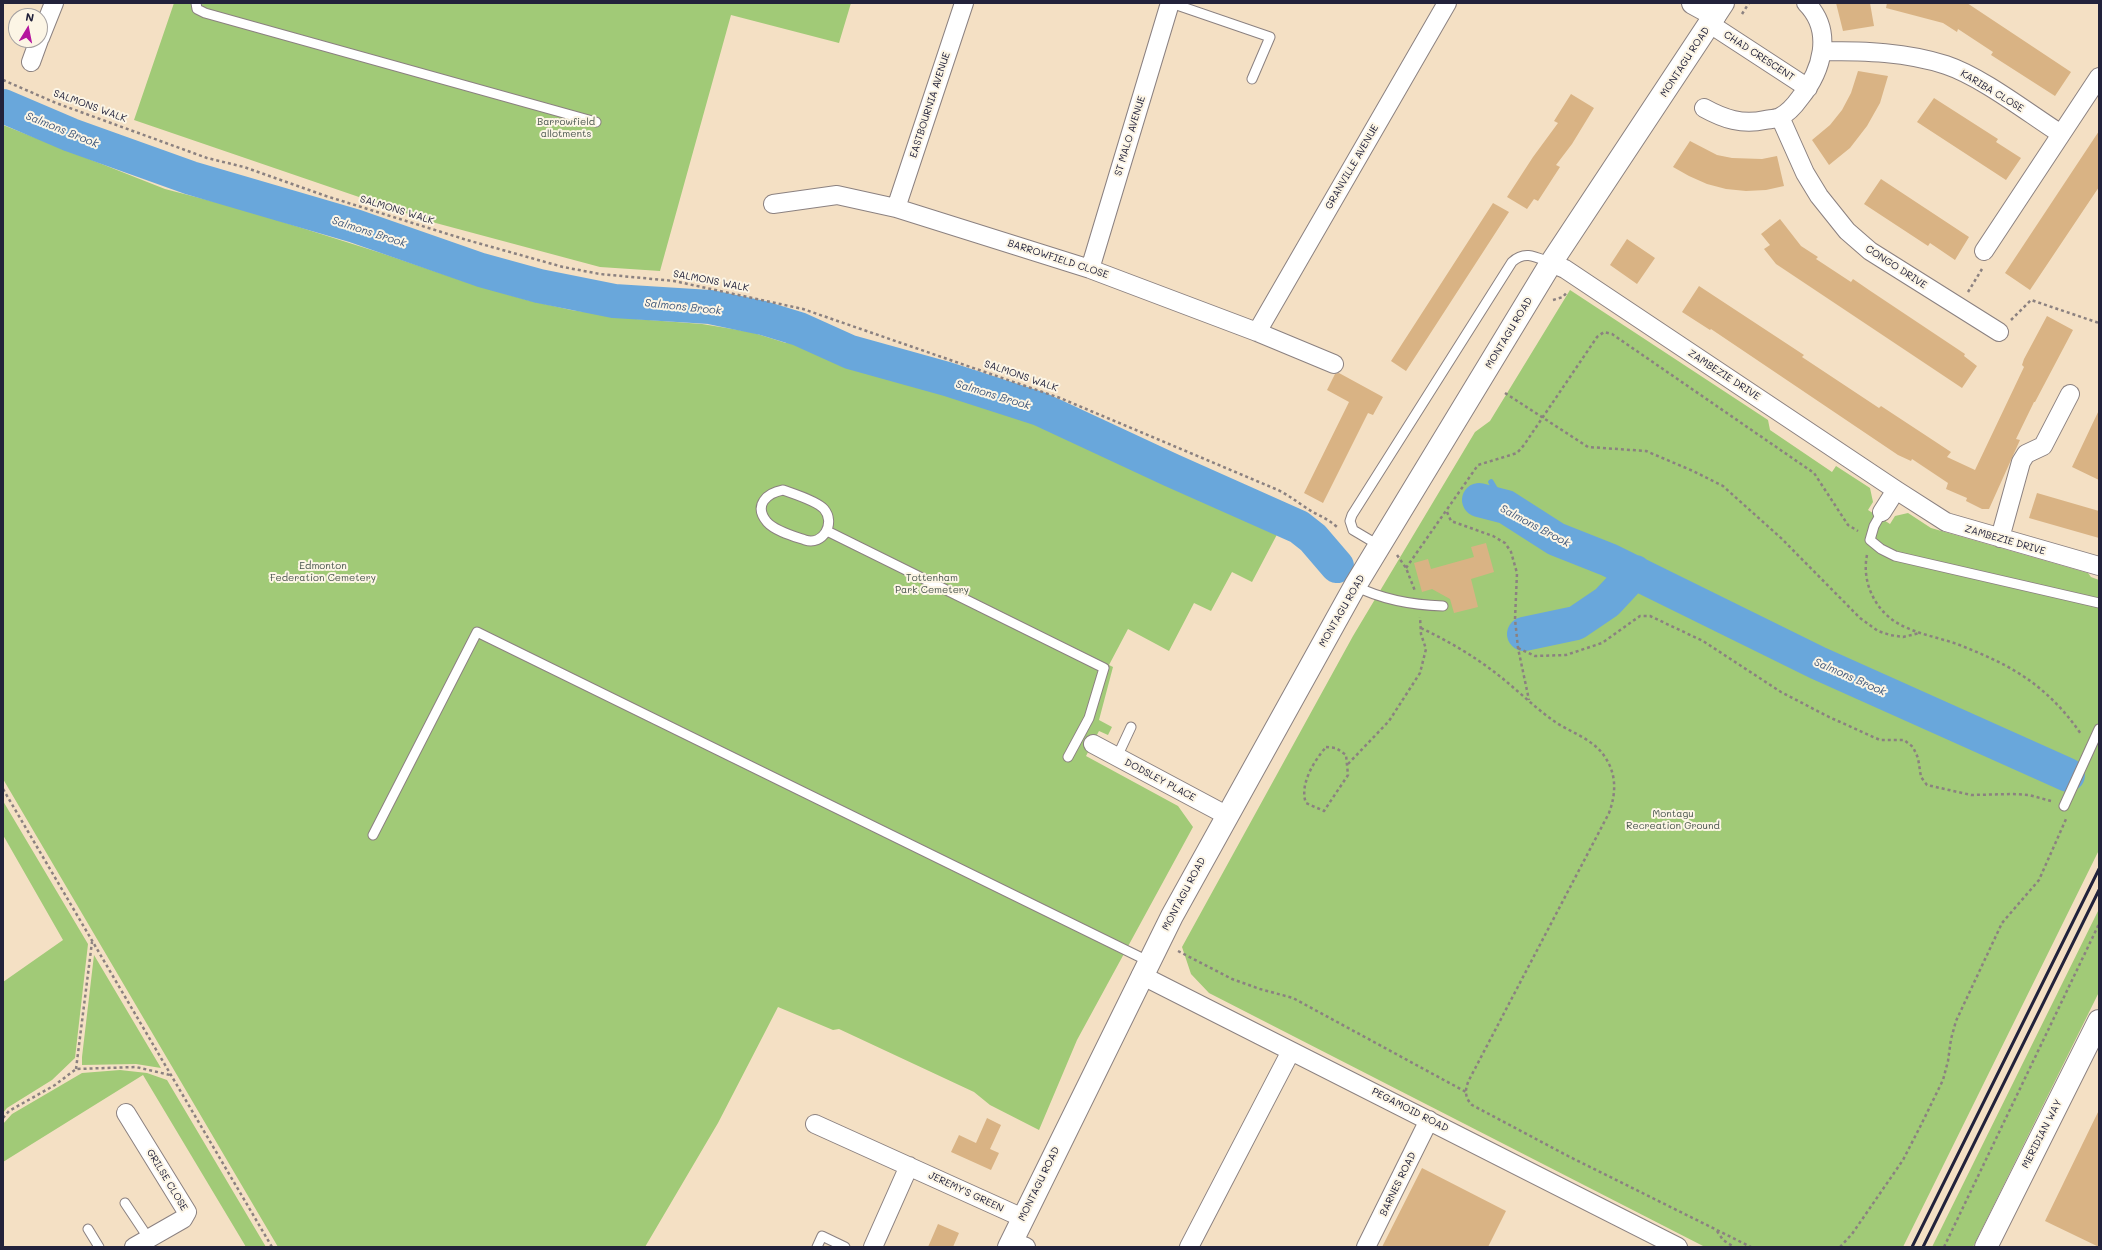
<!DOCTYPE html>
<html>
<head>
<meta charset="utf-8">
<style>
	body { margin:0 }
	#map { position:relative; width:2102px; height:1250px; overflow:hidden; background:#f4e0c4; font-family:Mali,sans-serif }
	canvas { display:block }
	.frame { position:absolute; inset:0; border:4px solid #22223b; pointer-events:none }
	.north { position:absolute; left:8px; top:8px; width:40px; height:40px; box-sizing:border-box; background:#fcf5e5; border:1px solid #a5a1a1; border-radius:50%; rotate:10deg; font-size:11px; font-weight:700; line-height:16px; text-align:center; color:#22223b }
	.north::after { content:''; display:block; margin:auto; width:14px; height:18px; background:#b5179e; clip-path:polygon(50% 0,100% 100%,50% 72%,0 100%) }
</style>
</head>
<body>
<div id="map">
<canvas width="2102" height="1250"></canvas>
<div class="frame"></div>
<div class="north">N</div>
</div>
<script>
const ctx = document.querySelector('canvas').getContext('2d');
ctx.lineJoin = 'round';
function fillPath(path, color) {
  ctx.fillStyle = color;
  ctx.fill(path, 'evenodd');
}
function strokePath(path, color, width, dash) {
  ctx.strokeStyle = color;
  ctx.lineWidth = width;
  ctx.lineCap = dash ? 'butt' : 'round';
  ctx.setLineDash(dash || []);
  ctx.stroke(path);
}
function write(font, color, halo, rows, align = 'center') {
  ctx.font = font + ' Mali,sans-serif';
  ctx.lineWidth = 4;
  ctx.setLineDash([]);
  ctx.textBaseline = 'middle';
  ctx.strokeStyle = halo;
  ctx.fillStyle = color;
  for (const [text, x, y, turn = 0] of rows) {
    ctx.save();
    ctx.translate(x, y);
    ctx.rotate((+turn || 0) * Math.PI / 180);
    ctx.textAlign = isNaN(turn) ? turn : align;
    if (halo) ctx.strokeText(text, 0, 0);
    ctx.fillText(text, 0, 0);
    ctx.restore();
  }
}
const green = new Path2D(`
	M174,3H851L839,43L731,15L660,271L600,267L432,222L134,120Z
	M3,125L165,189L242,209L381,253L472,284L527,300L571,310L636,319L702,324L751,332L786,343L792,332L849,357L920,375L1035,412L1282,525L1252,582L1232,572L1211,611L1194,603L1169,651L1128,629L1109,665L1113,667L1099,720L1112,727L1108,735L1099,731L1086,756L1178,806L1193,827L1077,1040L1039,1130L990,1105L974,1092L839,1029L833,1030L778,1007L718,1123L645,1247H278L3,779Z
	M1570,290L1768,420L1770,430L1832,472L1836,466L1870,488L1873,502L1868,510L1890,524L1895,516L1908,513L1931,528L2088,573L2091,577L2099,580V850L1903,1247H1705L1209,993L1191,974L1182,947L1353,636L1475,432L1490,421Z
	M3,801L88,944L75,1058L52,1080L7,1108L3,1113V982L63,940L3,835Z
	M2099,909V992L1973,1247H1932Z
	M94,955L161,1068L136,1064L82,1065V1057Z
	M120,1070L147,1073L167,1080L266,1247H246L143,1075L3,1162V1124L12,1114L82,1073Z`);
const stream = new Path2D(`
	M1491,482L1506,507`);
const river = new Path2D(`
	M3,106L71,135L191,178L355,226L481,270L539,286L614,301L710,307L763,318L799,329L850,352L947,379L1040,409L1171,470L1299,527L1313,538L1337,566
	M1479,500L1506,507L1556,539L1609,560L1818,663L2068,775
	M1524,634L1576,623L1607,602L1635,572`);
const building = new Path2D(`
	M1836,3H1870L1874,26L1843,31Z
	M1887,3H1967L2071,72L2055,96L1991,55L1993,52L1958,29L1957,32L1943,23L1886,8Z
	M1858,71L1888,76L1880,103L1867,126L1850,148L1829,165L1812,140L1830,125L1842,110L1851,93Z
	M1571,94L1594,108L1572,144L1556,165L1560,167L1538,201L1534,199L1527,209L1507,197L1533,157L1558,123L1554,121Z
	M1934,98L1998,139L1996,142L2021,158L2006,180L1917,122Z
	M2099,131V187L2030,290L2005,273Z
	M1690,141L1717,155L1732,158L1762,159L1777,156L1784,186L1766,190L1746,191L1726,189L1707,184L1689,176L1673,167Z
	M1881,179L1969,237L1955,260L1930,243L1928,246L1864,204Z
	M1493,203L1509,212L1406,371L1391,361Z
	M1780,219L1801,246L1818,257L1816,259L1851,282L1853,279L1869,290L1965,354L1964,356L1977,366L1962,388L1776,264L1764,249L1770,245L1761,234Z
	M1627,239L1655,258L1637,284L1610,265Z
	M1699,286L1804,355L1802,357L1879,408L1881,406L1951,452L1947,457L1975,470L2024,367L2022,365L2024,359L2047,316L2073,330L2035,402H2034L2016,439L2020,440L1989,509H1982L1966,501L1967,498L1946,489L1948,483L1912,459L1911,461L1898,455L1711,329L1710,330L1682,312Z
	M1339,373L1383,397L1373,415L1368,413L1323,503L1304,493L1349,402L1327,390L1335,374Z
	M2099,410V480L2072,467Z
	M2037,493L2099,511V538L2029,518Z
	M1486,543L1494,572L1471,579L1478,607L1454,613L1450,599L1432,589L1422,592L1414,563L1428,559L1431,569L1474,557L1471,547Z
	M2099,1110V1247L2045,1221Z
	M987,1118L1001,1125L990,1149L999,1153L991,1170L951,1152L959,1135L976,1143Z
	M1422,1168L1506,1211L1488,1247H1382Z
	M938,1224L959,1233L953,1247H928Z`);
const path = new Path2D(`
	M1742,14L1749,3
	M3,80L56,103L207,158L244,167L326,196L467,240L563,267L600,274L674,281L803,309L1060,398L1278,490C1288,495 1296,501 1305,507C1316,515 1326,517 1337,527
	M1968,292L1982,269
	M1553,300L1563,297L1567,292
	M2011,320L2031,300L2099,323
	M1505,393L1588,447L1646,451L1693,471L1723,486L1782,539L1860,618L1878,631L1890,635L1903,637L1920,633
	M1447,512L1451,521L1493,536L1505,543L1511,552L1517,573L1515,619L1518,648L1529,700
	M1397,555L1406,568L1415,591
	M1867,555C1861,584 1877,615 1905,627C1922,635 1940,638 1957,644C1977,652 1997,660 2015,671C2042,687 2063,708 2081,734
	M1406,568L1478,465L1517,453L1524,445L1597,337L1604,332L1612,334L1814,473L1848,525L1858,531
	M1421,628C1448,641 1474,656 1497,674C1515,688 1532,705 1551,719C1568,732 1593,738 1605,757C1617,775 1616,794 1609,813L1469,1080C1465,1089 1464,1097 1472,1105L1568,1156L1751,1247
	M1518,648L1535,656L1566,655L1602,643L1640,616H1650L1703,641L1781,692L1829,717L1880,740H1904L1913,747L1918,758L1921,777L1927,785L1971,795L2013,794L2029,795L2051,801
	M1326,747L1336,748L1346,755L1348,775L1324,811L1306,803C1299,785 1314,761 1326,747Z
	M1348,764L1389,721L1420,673L1426,649L1421,634L1420,617
	M3,789L272,1247
	M1178,951L1232,979L1260,989L1293,998L1466,1092
	M76,1069L92,942
	M3,1118L9,1111L55,1085L76,1069L136,1067L170,1075
	M1717,1231L1723,1240L1734,1247
	M1840,1247L1852,1234L1903,1160L1921,1125L1943,1080L1948,1061L1951,1039L1956,1021L2002,923L2039,880L2066,819
	M1944,1247L2099,924`);
const service = new Path2D(`
	M196,3L197,9L205,13L596,122
	M1171,3L1270,37L1252,79
	M783,490C794,494 817,501 824,509C836,523 823,546 805,540C793,536 775,531 767,522C753,505 767,493 783,490Z
	M1882,512L1874,526L1870,540L1881,549L1895,556L2099,603
	M827,531L1104,668L1089,718L1068,757
	M1380,546L1353,530L1350,521L1352,515L1512,262C1525,250 1536,257 1551,263
	M1355,586C1383,600 1412,605 1443,606
	M1117,757L1131,727
	M2064,806L2099,729
	M373,835L477,632L1148,961
	M125,1203L149,1239
	M88,1229L99,1247
	M817,1247L822,1236L845,1247`);
const minor = new Path2D(`
	M1710,24L1808,88
	M40,38L54,3
	M1823,51C1865,51 1906,52 1946,65C1982,77 2028,113 2061,134
	M31,62L39,40
	M1704,108C1724,119 1742,125 1765,120C1770,119 1776,119 1780,117C1788,113 1795,105 1800,98C1822,71 1834,31 1806,3
	M1780,117L1805,173L1819,196L1847,231L1870,251L1999,332
	M773,204L837,195L896,208L1090,269L1257,332L1334,364
	M896,208L964,3
	M1984,251L2099,77
	M1551,263L1565,269L1896,490L1946,522L2099,566
	M1090,269L1170,3
	M1257,332L1447,3
	M1882,512L1896,490
	M2000,538L2021,462L2026,454L2043,446L2070,394
	M1093,744L1226,815
	M1141,975L1678,1247
	M126,1113L187,1212L183,1219L134,1247
	M815,1124L1023,1218
	M1012,1241L1026,1247
	M873,1247L909,1166
	M1189,1247L1291,1051
	M1366,1247L1429,1120`);
const tertiary = new Path2D(`
	M1693,3L1715,15`);
const secondary = new Path2D(`
	M1009,1247L1172,916L1355,586L1551,263L1723,3`);
const primary = new Path2D(`
	M1986,1247L2099,1021`);
const rail = new Path2D(`
	M1912,1247L2099,869
	M1923,1247L2099,890`);
const streetNames = [
	["CHAD CRESCENT",1759,56,33],
	["MONTAGU ROAD",1685,62,-57],
	["KARIBA CLOSE",1992,91,31],
	["EASTBOURNIA AVENUE",930,105,-72],
	["SALMONS WALK",90,106,20],
	["ST MALO AVENUE",1130,136,-73],
	["GRANVILLE AVENUE",1352,167,-60],
	["SALMONS WALK",397,210,17],
	["BARROWFIELD CLOSE",1058,259,18],
	["CONGO DRIVE",1896,267,33],
	["SALMONS WALK",711,281,11],
	["MONTAGU ROAD",1509,333,-59],
	["ZAMBEZIE DRIVE",1724,375,33],
	["SALMONS WALK",1021,376,19],
	["ZAMBEZIE DRIVE",2005,540,16],
	["MONTAGU ROAD",1342,611,-60],
	["DODSLEY PLACE",1160,780,28],
	["MONTAGU ROAD",1184,894,-62],
	["PEGAMOID ROAD",1410,1110,27],
	["MERIDIAN WAY",2042,1134,-63],
	["GRILSE CLOSE",167,1180,59],
	["MONTAGU ROAD",1039,1184,-64],
	["BARNES ROAD",1398,1184,-64],
	["JEREMY'S GREEN",966,1192,25]
];
const parkNames = [
	["Barrowfield",566,122],
	["allotments",566,134],
	["Edmonton",323,566],
	["Federation Cemetery",323,578],
	["Tottenham",932,578],
	["Park Cemetery",932,590],
	["Montagu",1673,814],
	["Recreation Ground",1673,826]
];
const waterNames = [
	["Salmons Brook",62,130,22],
	["Salmons Brook",369,232,18],
	["Salmons Brook",683,307,6],
	["Salmons Brook",993,395,17],
	["Salmons Brook",1535,526,28],
	["Salmons Brook",1850,677,24]
];
fillPath(green, '#a1ca77');
strokePath(stream, '#69a7db', 5.5);
strokePath(river, '#69a7db', 34);
fillPath(building, '#d9b384');
strokePath(service, '#8b8180', 11);
strokePath(minor, '#8b8180', 20);
strokePath(tertiary, '#8b8180', 24);
strokePath(secondary, '#8b8180', 24);
strokePath(primary, '#8b8180', 24);
strokePath(path, '#8b8180', 2.5, [3, 3]);
strokePath(service, '#fff', 9);
strokePath(minor, '#fff', 18);
strokePath(tertiary, '#fff', 22);
strokePath(secondary, '#fff', 22);
strokePath(primary, '#fff', 22);
strokePath(rail, '#22223b', 3);
write('10px', '#22223b', '#fcf5e5', streetNames);
write('10px', '#48544d', '#fcf5e5', parkNames);
write('italic 11px', '#3e577b', '#fcf5e5', waterNames);
</script>
</body>
</html>
